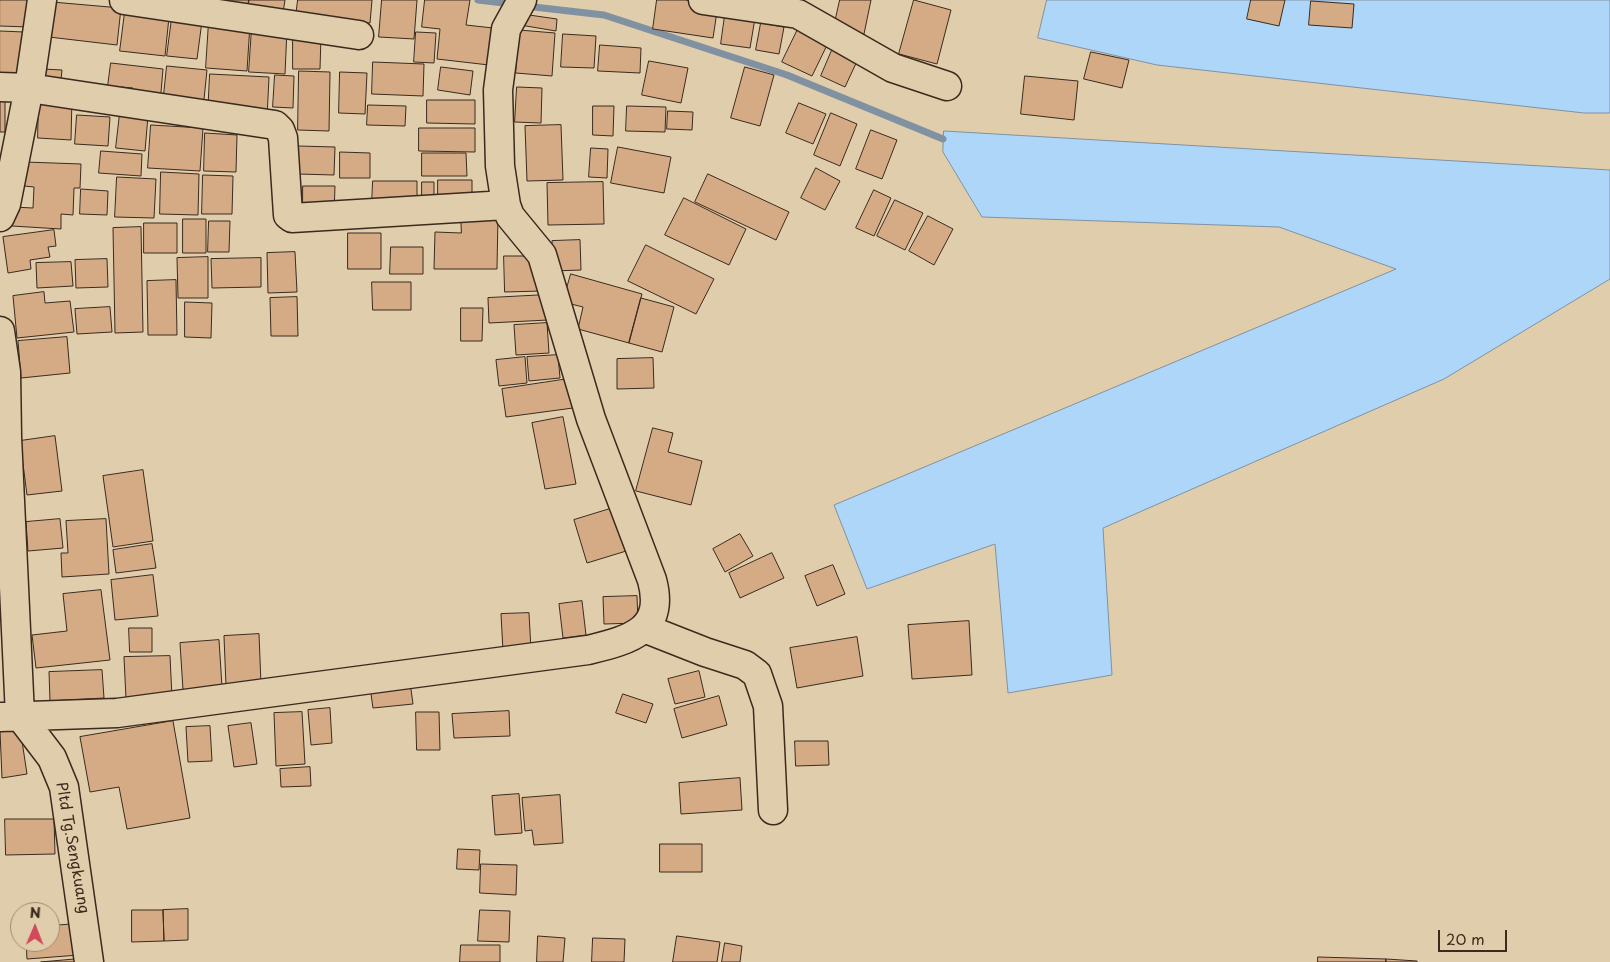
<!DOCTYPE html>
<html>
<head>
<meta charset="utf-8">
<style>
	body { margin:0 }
	#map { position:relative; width:1610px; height:962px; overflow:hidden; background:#e0cdab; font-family:"Playpen Sans",sans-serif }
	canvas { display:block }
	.north { position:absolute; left:10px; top:902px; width:50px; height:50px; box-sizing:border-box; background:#e0cdab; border:1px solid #9e8c73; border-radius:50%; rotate:1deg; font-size:14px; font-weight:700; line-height:20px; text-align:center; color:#3b2a1e }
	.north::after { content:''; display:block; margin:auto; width:18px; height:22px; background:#d1495b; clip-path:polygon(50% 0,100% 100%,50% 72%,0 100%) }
	.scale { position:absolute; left:1438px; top:930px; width:69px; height:22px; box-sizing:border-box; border:2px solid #3b2a1e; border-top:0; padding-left:6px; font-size:15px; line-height:18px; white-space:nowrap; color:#3b2a1e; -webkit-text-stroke:4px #e0cdab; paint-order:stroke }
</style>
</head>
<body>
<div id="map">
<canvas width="1610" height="962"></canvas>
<div class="north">N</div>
<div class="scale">20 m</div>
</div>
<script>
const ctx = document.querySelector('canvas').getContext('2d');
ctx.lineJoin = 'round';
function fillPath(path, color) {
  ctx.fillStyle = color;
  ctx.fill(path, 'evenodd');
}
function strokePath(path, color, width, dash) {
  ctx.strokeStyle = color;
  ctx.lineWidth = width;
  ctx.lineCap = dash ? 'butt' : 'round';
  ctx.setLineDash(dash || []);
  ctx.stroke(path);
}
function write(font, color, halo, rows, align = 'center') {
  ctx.font = font + ' "Playpen Sans",sans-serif';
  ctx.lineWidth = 5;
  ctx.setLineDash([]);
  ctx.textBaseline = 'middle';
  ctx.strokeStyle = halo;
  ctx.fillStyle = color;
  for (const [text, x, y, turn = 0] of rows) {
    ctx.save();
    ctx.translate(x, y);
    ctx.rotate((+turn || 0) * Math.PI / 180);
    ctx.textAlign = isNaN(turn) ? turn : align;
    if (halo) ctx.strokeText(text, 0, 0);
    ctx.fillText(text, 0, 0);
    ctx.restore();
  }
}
const water = new Path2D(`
	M1047,0H1610V113H1584L1157,65L1038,38Z
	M944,131L1610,170V279L1444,379L1103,528L1112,675L1008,693L995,544L867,589L834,505L1396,269L1279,227L982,217L943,152Z`);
const stream = new Path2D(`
	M478,0L512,4
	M525,6L604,15L787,75L943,139`);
const building = new Path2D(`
	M0,0H29L28,27L0,26Z
	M217,0H249L247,14L216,10Z
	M249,0H285L282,19L247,14Z
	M298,0H372L370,23L296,16Z
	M382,0H417L414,39L379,37Z
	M425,0H470L466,25L493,28L489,65L437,59L440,29L422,27Z
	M657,0H685L718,5L713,38L653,29Z
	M840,0H871L864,34L834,27Z
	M914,0L951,10L937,64L899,54Z
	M1251,0H1285L1279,26L1247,19Z
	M1311,1L1354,4L1352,28L1309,25Z
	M52,2L121,8L117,45L49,37Z
	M726,8L756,12L750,48L721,44Z
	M125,12L169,17L165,56L120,51Z
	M522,14L557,19L556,31L520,25Z
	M172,18L202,21L197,59L167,56Z
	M209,21L250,24L247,71L206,68Z
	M761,23L784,27L779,54L756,50Z
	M252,27L287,29L285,74L249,72Z
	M799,27L829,41L812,76L782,62Z
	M519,30L555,33L552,76L516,73Z
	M0,31L24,32L23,74L0,73Z
	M416,32L436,33L434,63L414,62Z
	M563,34L596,36L594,68L561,67Z
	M293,35L321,36L320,69H293Z
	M600,45L641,48L640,73L598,71Z
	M833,48L858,59L845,87L821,76Z
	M1091,52L1129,60L1122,88L1084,79Z
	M649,61L688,68L681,103L642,95Z
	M373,62L424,64L423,96L372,94Z
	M111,63L163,69L160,104L131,102L133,88L108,86Z
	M167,66L207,70L203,109L163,104Z
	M441,67L473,71L470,95L438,90Z
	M745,67L774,75L760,126L731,118Z
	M43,69L62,70L60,89L42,88Z
	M299,71L330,72L329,131L298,130Z
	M340,72L367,73L365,114L339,113Z
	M210,74L269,77L267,118L208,115Z
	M275,75L294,76L293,108L273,107Z
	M1025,76L1078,81L1074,120L1021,114Z
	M517,87L542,88L541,123L515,122Z
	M39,96L72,97L71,140L38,138Z
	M5,100V132H0V101Z
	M427,100H475V124L427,123Z
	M799,103L826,114L813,144L786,133Z
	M368,105L406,106L405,126L367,125Z
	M593,106H614L613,136L593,135Z
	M627,106L666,107L665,132L626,131Z
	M668,111L693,112L692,130L667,129Z
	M120,113L148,116L145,151L116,148Z
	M831,113L857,124L840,166L814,155Z
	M77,115L110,117L108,146L75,144Z
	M151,125L203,128L200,171L148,168Z
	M561,125L563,180L527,181L525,126Z
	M419,128H475V152L419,151Z
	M871,130L897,140L882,179L856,169Z
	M205,133L237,135L236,172L204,171Z
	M298,146L335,147L334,175L298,174Z
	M618,147L671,157L664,193L611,183Z
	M591,148L608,149L607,178L589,177Z
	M101,151L142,154L141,176L99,173Z
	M340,152L370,153V178H340Z
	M422,153H466L467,176H422Z
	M25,162L81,164L80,188H74L73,215L61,214V229L12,226L13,207L33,208L34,187L24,186Z
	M816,168L840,181L825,210L801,198Z
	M161,172L199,174L198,215L160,214Z
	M708,174L789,212L776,240L695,202Z
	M203,175L233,176L232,214H202Z
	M117,177L156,179L154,218L115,217Z
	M438,180H472V198H438Z
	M373,181H417V205L372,204Z
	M422,182H434V200H422Z
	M603,182L604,224L548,225L547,183Z
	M303,186H335L334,215H303Z
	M81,189L108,191L107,215L80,214Z
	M874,190L891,198L874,236L856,228Z
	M684,198L746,229L729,265L665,235Z
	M895,200L923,213L905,250L877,236Z
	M461,214L498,215L497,269H434L435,232L461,233Z
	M928,216L953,229L934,265L909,251Z
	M183,219H206V253H183Z
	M209,221H230L229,252H208Z
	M144,223H177V253H144Z
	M141,227L143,332L115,333L113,228Z
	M54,230L56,246L48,247L50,257L30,260L31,269L8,273L3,237Z
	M348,233H381V269H348Z
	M580,240L581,270L553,271L552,241Z
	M646,245L714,279L696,314L628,281Z
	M391,247H423V274H390Z
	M295,252L297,292L268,293L267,253Z
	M504,256H541V291L505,292Z
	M208,257V298H178L177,258Z
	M261,258V287L212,288L211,259Z
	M107,259L108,287L76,288L75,260Z
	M71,262L73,286L37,288L36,263Z
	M571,274L642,294L629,343L578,329L583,307L563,302Z
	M176,280L177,335H148L147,281Z
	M372,282H411V310H373Z
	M44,292L45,303L70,301L74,332L17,338L13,296Z
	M546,295L548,320L489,323L488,298Z
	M297,297L298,336H271L270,298Z
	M641,298L674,307L662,352L629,343Z
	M185,302L212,303L211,338L185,337Z
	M110,307L112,332L77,334L75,309Z
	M461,308H483L482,341H461Z
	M547,323L549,353L516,355L514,325Z
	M67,337L70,373L21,378L18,341Z
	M558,355L560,378L529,381L527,357Z
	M525,357L527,383L499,386L496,360Z
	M653,358L654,388L617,389V359Z
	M568,379L573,408L506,417L502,389Z
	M563,417L576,484L545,489L532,423Z
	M653,428L673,433L668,452L702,461L691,505L636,491Z
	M55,436L62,491L27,495L20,441Z
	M143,470L153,541L113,547L103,476Z
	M623,505L636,548L587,563L574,520Z
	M60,519L63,548L28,551L26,522Z
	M106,519L109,574L62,577L61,553H68L66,521Z
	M740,534L753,556L725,572L713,549Z
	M152,544L156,568L116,573L113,550Z
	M772,553L784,578L740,598L729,573Z
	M833,565L845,594L817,606L805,576Z
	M153,575L158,616L115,620L111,580Z
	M101,590L110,660L36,668L32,635L67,631L63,594Z
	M637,596L638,623L604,624L603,597Z
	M582,601L586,635L563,638L559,604Z
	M529,613L531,650L503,651L501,614Z
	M969,621L972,675L912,679L908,625Z
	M129,628H152V652H130Z
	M259,634L261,685L226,686L224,636Z
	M857,637L863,676L797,688L790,648Z
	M219,640L222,687L183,690L180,643Z
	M170,656L172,697L126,699L124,657Z
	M102,670L104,698L50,701L49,672Z
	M699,671L705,697L675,704L668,679Z
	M410,682L413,704L373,708L370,687Z
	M623,694L653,704L646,723L616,713Z
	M719,696L727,725L682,738L674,709Z
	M330,708L332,743L311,745L308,710Z
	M509,711L510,736L454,738L452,714Z
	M302,712L305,764L276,766L274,713Z
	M416,712H439L440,750H417Z
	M173,721L190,818L127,829L119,787L90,792L80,737Z
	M251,723L257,764L234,767L228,726Z
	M210,726L212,761L188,762L186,727Z
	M20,728L27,774L2,778L0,731Z
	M795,741H828L829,765L796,766Z
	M310,767L311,786L281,787L280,769Z
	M740,778L742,810L681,814L679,783Z
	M519,794L522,833L495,835L492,796Z
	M560,795L563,843L534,845L532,830L525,831L522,798Z
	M5,819H54L55,854L6,855Z
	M660,844H702V872H660Z
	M458,849L480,850L479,870L457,869Z
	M481,864L517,865L516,895L480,893Z
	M188,909V940L164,941L163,910Z
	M132,910H163L164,941L132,942Z
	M480,910L510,911L509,942L478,941Z
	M77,924L79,955L27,959L26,942H50V926Z
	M538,936L565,938L563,962H537Z
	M677,936L720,942L717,962H673Z
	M593,938L625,939L624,962H592Z
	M725,943L742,946L740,962H722Z
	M461,945H500V962H460Z
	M1318,957L1386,959V962H1318Z
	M79,959V962H41Z
	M1386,959L1417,961V962H1386Z`);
const minor = new Path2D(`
	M124,0L359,35
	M703,0L798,14L893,68L947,86
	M0,87L29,88L275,125L280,130L283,138L288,215L292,218L506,205
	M0,217L6,204L29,88L42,0
	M0,331L6,372L7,437L20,716L52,758L64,787L89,962
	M644,628L705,652L745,665L757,674L768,706L773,810
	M0,717L117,713L588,650C628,640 666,632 652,580L591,419L542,255L510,216L506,205L500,166L498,90L506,29L522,0`);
const streetNames = [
	["Pltd Tg.Sengkuang",72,848,80]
];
fillPath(water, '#aed6f9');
strokePath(water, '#8091a1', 1);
strokePath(stream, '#8091a1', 7);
fillPath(building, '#d5ab86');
strokePath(building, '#3b2a1e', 1);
strokePath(minor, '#3b2a1e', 31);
strokePath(minor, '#e0cdab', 28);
write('15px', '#3b2a1e', '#e0cdab', streetNames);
</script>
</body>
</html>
